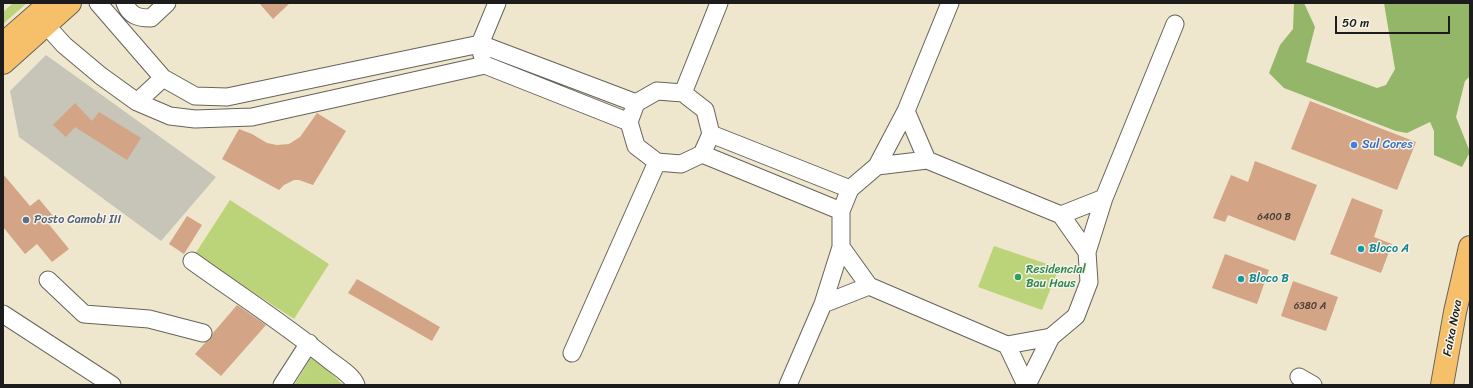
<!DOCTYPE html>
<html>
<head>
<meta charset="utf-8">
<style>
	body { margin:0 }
	#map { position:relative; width:1473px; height:388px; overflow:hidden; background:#efe7cd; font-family:Sriracha,sans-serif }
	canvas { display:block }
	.frame { position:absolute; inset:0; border:4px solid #1c1c1c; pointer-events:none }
	.scale { position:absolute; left:1335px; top:16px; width:115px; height:18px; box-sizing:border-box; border:2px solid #1c1c1c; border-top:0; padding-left:5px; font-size:12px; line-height:14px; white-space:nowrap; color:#1c1c1c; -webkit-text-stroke:3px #f7f3e8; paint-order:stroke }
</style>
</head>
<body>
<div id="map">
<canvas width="1473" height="388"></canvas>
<div class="frame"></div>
<div class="scale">50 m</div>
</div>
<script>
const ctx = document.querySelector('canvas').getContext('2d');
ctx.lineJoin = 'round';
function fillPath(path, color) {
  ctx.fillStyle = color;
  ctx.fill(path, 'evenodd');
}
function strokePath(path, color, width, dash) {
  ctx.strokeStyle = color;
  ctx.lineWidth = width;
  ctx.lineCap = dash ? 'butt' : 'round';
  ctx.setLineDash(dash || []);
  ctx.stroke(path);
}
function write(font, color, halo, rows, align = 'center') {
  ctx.font = font + ' Sriracha,sans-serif';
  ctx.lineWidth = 3;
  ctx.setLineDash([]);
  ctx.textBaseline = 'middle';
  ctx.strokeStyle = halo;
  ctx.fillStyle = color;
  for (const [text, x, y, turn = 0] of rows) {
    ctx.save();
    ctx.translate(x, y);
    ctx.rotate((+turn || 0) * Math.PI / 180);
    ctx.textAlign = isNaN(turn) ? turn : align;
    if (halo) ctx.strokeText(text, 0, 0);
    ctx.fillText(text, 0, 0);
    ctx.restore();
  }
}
const industrial = new Path2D(`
	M46,55L216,177L161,241L19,137L10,91Z`);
const green = new Path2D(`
	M13,3H27L3,24V12Z
	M230,200L329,264L294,319L195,254Z
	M994,246L1059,268L1042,310L978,287Z
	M313,355L343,385H294Z`);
const forest = new Path2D(`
	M1294,3H1304L1315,27L1306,62L1377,88L1386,85L1395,69L1384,3H1470V76L1465,81L1456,117L1470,152L1462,167L1434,155V131L1430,122L1407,133L1396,131L1284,88L1269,73L1280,45L1293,29Z`);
const building = new Path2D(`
	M259,3H290L273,19Z
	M1310,101L1416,142L1397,190L1291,149Z
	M75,103L92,121L99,112L141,138L127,160L75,127L66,137L53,125Z
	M317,113L346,131L313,185L299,180H294L284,185L279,190L222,159L239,129L252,134L267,143L277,145L289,144L300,137Z
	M1255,161L1317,185L1295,241L1228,215L1225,222L1213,218L1231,175L1248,182Z
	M3,174L30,206L39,199L54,217L47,222L69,249L52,262L37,244L25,254L3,227Z
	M1352,198L1383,210L1374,237L1392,244L1381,273L1330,254Z
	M187,216L202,225L184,254L169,244Z
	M1225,254L1269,270L1257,304L1212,288Z
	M357,279L440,327L432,341L348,293Z
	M1293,281L1338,297L1326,331L1281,316Z
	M237,305L266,325L221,376L195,354L205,343L210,340L213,333Z`);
const minor = new Path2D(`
	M98,3L163,78L195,96L227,97L480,44L636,103
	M125,3C130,16 138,18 151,18L167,3
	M46,25L64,45L101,76L137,102L170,116L195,119L252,117L485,65L629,122
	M482,55L480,44L497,3
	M657,91L683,93L705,110L711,134L702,154L681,164L657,162L636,146L629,122L636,103Z
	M683,93L719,3
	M137,102L163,78
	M906,111L927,160
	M711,134L850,189
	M702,154L841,211
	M1061,215L1104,198
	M841,247L869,286L1007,345L1051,337L1076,316L1089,282L1087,252L1061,215L927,160L877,166
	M1087,252L1104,198L1175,24
	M192,261C238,294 286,325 329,360C338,367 352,375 356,385
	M48,280L84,314L149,319L203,333
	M823,304L869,286
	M3,314L112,385
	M1007,345L1026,385
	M572,353L657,162
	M1299,377L1313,385
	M282,385L309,343
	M788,385L823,304L841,247V211L850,189L877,166L906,111L950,3
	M1027,385L1051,337`);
const major = new Path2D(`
	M3,63L70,3`);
const highway = new Path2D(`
	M3,44L50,3
	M1442,385L1455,312L1470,247`);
const markers = [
	[1354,145,4,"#3f7fe0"],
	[26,220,4,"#5c6f8a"],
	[1361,249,4,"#0f9aa8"],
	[1018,277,4,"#2e9e5b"],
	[1241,279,4,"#0f9aa8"]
];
const numberNames = [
	["6400 B",1274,217],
	["6380 A",1310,306]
];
const shopNames = [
	["Sul Cores",1362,145]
];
const serviceNames = [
	["Posto Camobi III",34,220]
];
const cultureNames = [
	["Bloco A",1369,249],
	["Bloco B",1249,279]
];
const leisureNames = [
	["Residencial",1026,270],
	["Bau Haus",1026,284]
];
const streetNames = [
	["Faixa Nova",1453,328,-79]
];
fillPath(industrial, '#c7c5b8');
fillPath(green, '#bbd479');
fillPath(forest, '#94b669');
fillPath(building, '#d3a485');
strokePath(minor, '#66635a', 19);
strokePath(major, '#66635a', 24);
strokePath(highway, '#66635a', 24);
strokePath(minor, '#fff', 17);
strokePath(major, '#f6c06b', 22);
strokePath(highway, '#f6c06b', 22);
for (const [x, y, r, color] of markers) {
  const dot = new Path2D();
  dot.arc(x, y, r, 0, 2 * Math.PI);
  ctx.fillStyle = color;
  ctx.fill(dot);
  strokePath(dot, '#f7f3e8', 1.5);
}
write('10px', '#4a3e36', null, numberNames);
write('12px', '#366cbe', '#f7f3e8', shopNames, 'left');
write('12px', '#4e5e75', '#f7f3e8', serviceNames, 'left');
write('12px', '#0d838f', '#f7f3e8', cultureNames, 'left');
write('12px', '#27864d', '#f7f3e8', leisureNames, 'left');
write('12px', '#1c1c1c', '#f7f3e8', streetNames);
</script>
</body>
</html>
